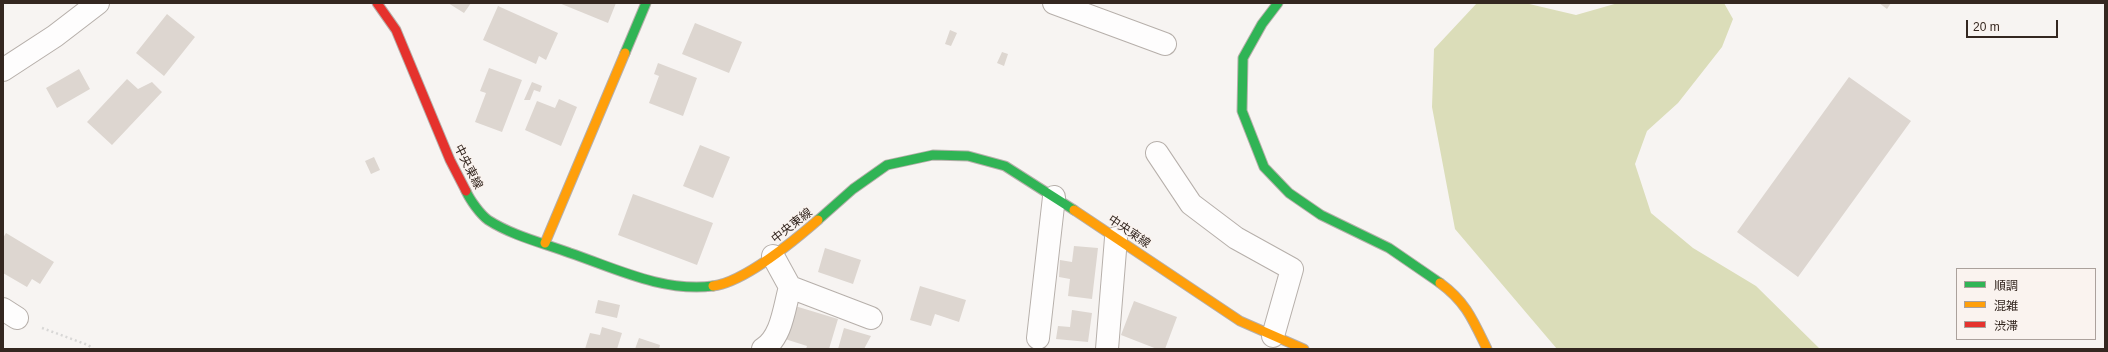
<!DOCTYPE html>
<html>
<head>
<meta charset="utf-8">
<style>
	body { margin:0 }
	#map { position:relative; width:2108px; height:352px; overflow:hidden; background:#f7f4f2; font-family:Arial,"Noto Sans JP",sans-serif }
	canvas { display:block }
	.frame { position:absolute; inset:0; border:4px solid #342720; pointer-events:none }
	.legend { position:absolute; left:1956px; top:268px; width:140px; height:72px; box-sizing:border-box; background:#faf3ef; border:1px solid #aba19c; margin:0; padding:5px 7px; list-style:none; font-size:12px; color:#342720 }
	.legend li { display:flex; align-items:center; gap:8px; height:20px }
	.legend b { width:20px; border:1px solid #aba19c }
	.scale { position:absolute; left:1966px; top:20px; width:92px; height:18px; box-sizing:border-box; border:2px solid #342720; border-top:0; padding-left:5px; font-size:12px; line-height:14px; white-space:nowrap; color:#342720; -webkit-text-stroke:3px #faf3ef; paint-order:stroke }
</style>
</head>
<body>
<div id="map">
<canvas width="2108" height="352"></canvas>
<div class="frame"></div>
<ul class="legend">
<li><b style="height:5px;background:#30b455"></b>順調</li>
<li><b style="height:5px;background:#ff9f0a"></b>混雑</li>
<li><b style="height:5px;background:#e5322d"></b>渋滞</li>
</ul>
<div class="scale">20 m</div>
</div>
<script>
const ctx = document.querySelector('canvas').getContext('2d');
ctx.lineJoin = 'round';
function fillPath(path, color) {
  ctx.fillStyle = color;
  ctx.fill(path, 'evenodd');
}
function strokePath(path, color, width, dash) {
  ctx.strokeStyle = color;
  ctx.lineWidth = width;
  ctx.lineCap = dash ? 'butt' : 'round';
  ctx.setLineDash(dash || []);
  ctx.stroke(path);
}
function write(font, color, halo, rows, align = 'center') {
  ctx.font = font + ' Arial,"Noto Sans JP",sans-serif';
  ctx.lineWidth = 3;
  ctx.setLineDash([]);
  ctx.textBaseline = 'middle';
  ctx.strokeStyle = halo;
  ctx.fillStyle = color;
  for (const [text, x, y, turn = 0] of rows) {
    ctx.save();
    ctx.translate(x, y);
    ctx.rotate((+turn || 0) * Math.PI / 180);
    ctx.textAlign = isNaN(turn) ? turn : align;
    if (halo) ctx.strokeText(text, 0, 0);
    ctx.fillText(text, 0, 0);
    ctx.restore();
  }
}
const green = new Path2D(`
	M1477,3H1525L1576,15L1618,3H1724L1733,19L1722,47L1678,103L1647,131L1635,164L1651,213L1693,248L1756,286L1820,349H1557L1455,229L1432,107L1434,49Z`);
const building = new Path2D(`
	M448,3H471L464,13Z
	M559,3H616L608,23Z
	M1879,3H1891L1887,9Z
	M498,6L558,33L546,60L539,56L536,64L483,40Z
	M167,14L195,37L164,76L136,53Z
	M695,23L742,42L729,73L682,54Z
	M950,30L957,33L951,46L945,44Z
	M1002,52L1008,54L1004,66L997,63Z
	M658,63L697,78L683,116L649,103L659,76L654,74Z
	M489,68L522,80L502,132L475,122L486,93L480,91Z
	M79,69L90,89L57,108L46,88Z
	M1849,77L1911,121L1798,277L1737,232Z
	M127,79L138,89L152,82L162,92L112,145L87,122Z
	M532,82L542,86L540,92L534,90L530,100H524Z
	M559,99L577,107L561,146L525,130L537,101L555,108Z
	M700,145L730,157L713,198L683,186Z
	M374,157L380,170L371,174L365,161Z
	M633,194L713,223L697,265L618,235Z
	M6,233L54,262L40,284L32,279L27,287L3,273V238Z
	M1074,246L1098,248L1092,299L1068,296L1070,279L1059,277L1060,260L1072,262Z
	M825,248L861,260L853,284L818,272Z
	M920,286L966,300L959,322L935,314L931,326L910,320Z
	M598,300L620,305L617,318L595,313Z
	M1134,301L1177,317L1165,349H1157L1121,335Z
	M795,306L838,319L829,349H806L807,346L785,339Z
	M1072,310L1092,313L1088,342L1056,339L1058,326L1070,327Z
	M602,327L622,333L617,349H585L590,333L600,335Z
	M844,328L871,336L864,349H838Z
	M639,338L660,345L659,349H635Z`);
const path = new Path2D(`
	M42,328L88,345L93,349`);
const street = new Path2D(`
	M1054,3L1165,44
	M3,70L55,36L98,3
	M1157,153L1191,204L1236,238L1292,269L1273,336
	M790,287L871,318
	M3,309L17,318
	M1038,338L1054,197
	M763,349C782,337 784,308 790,287L773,256
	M1107,349L1116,238`);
const fast = new Path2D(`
	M1278,3L1262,24L1243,58L1242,111L1264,167L1289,193L1321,215L1389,248L1440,283
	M625,53L646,3
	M466,191C470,200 480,214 488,220C513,236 543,243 570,253C617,269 662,292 713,286
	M818,220L853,189L887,165L933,155L968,156L1005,166L1074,210`);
const slow = new Path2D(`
	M1074,210L1240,321L1304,349
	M545,243L625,53
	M1440,283C1466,302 1473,320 1487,349
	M713,286C744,282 795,240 818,220`);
const jam = new Path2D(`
	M377,3L396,30L450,160L466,191`);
const streetNames = [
	["中央東線",468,167,63],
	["中央東線",792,226,-38],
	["中央東線",1129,232,34]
];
fillPath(green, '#dbddb9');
fillPath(building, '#ddd6d0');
strokePath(street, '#b6afaa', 24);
strokePath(fast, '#b6afaa', 11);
strokePath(slow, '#b6afaa', 11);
strokePath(jam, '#b6afaa', 11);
strokePath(path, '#d8d7d6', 2.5, [2, 3]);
strokePath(street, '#fefdfd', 22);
strokePath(fast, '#30b455', 9);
strokePath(slow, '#ff9f0a', 9);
strokePath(jam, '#e5322d', 9);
write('12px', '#342720', '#faf3ef', streetNames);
</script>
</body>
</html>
